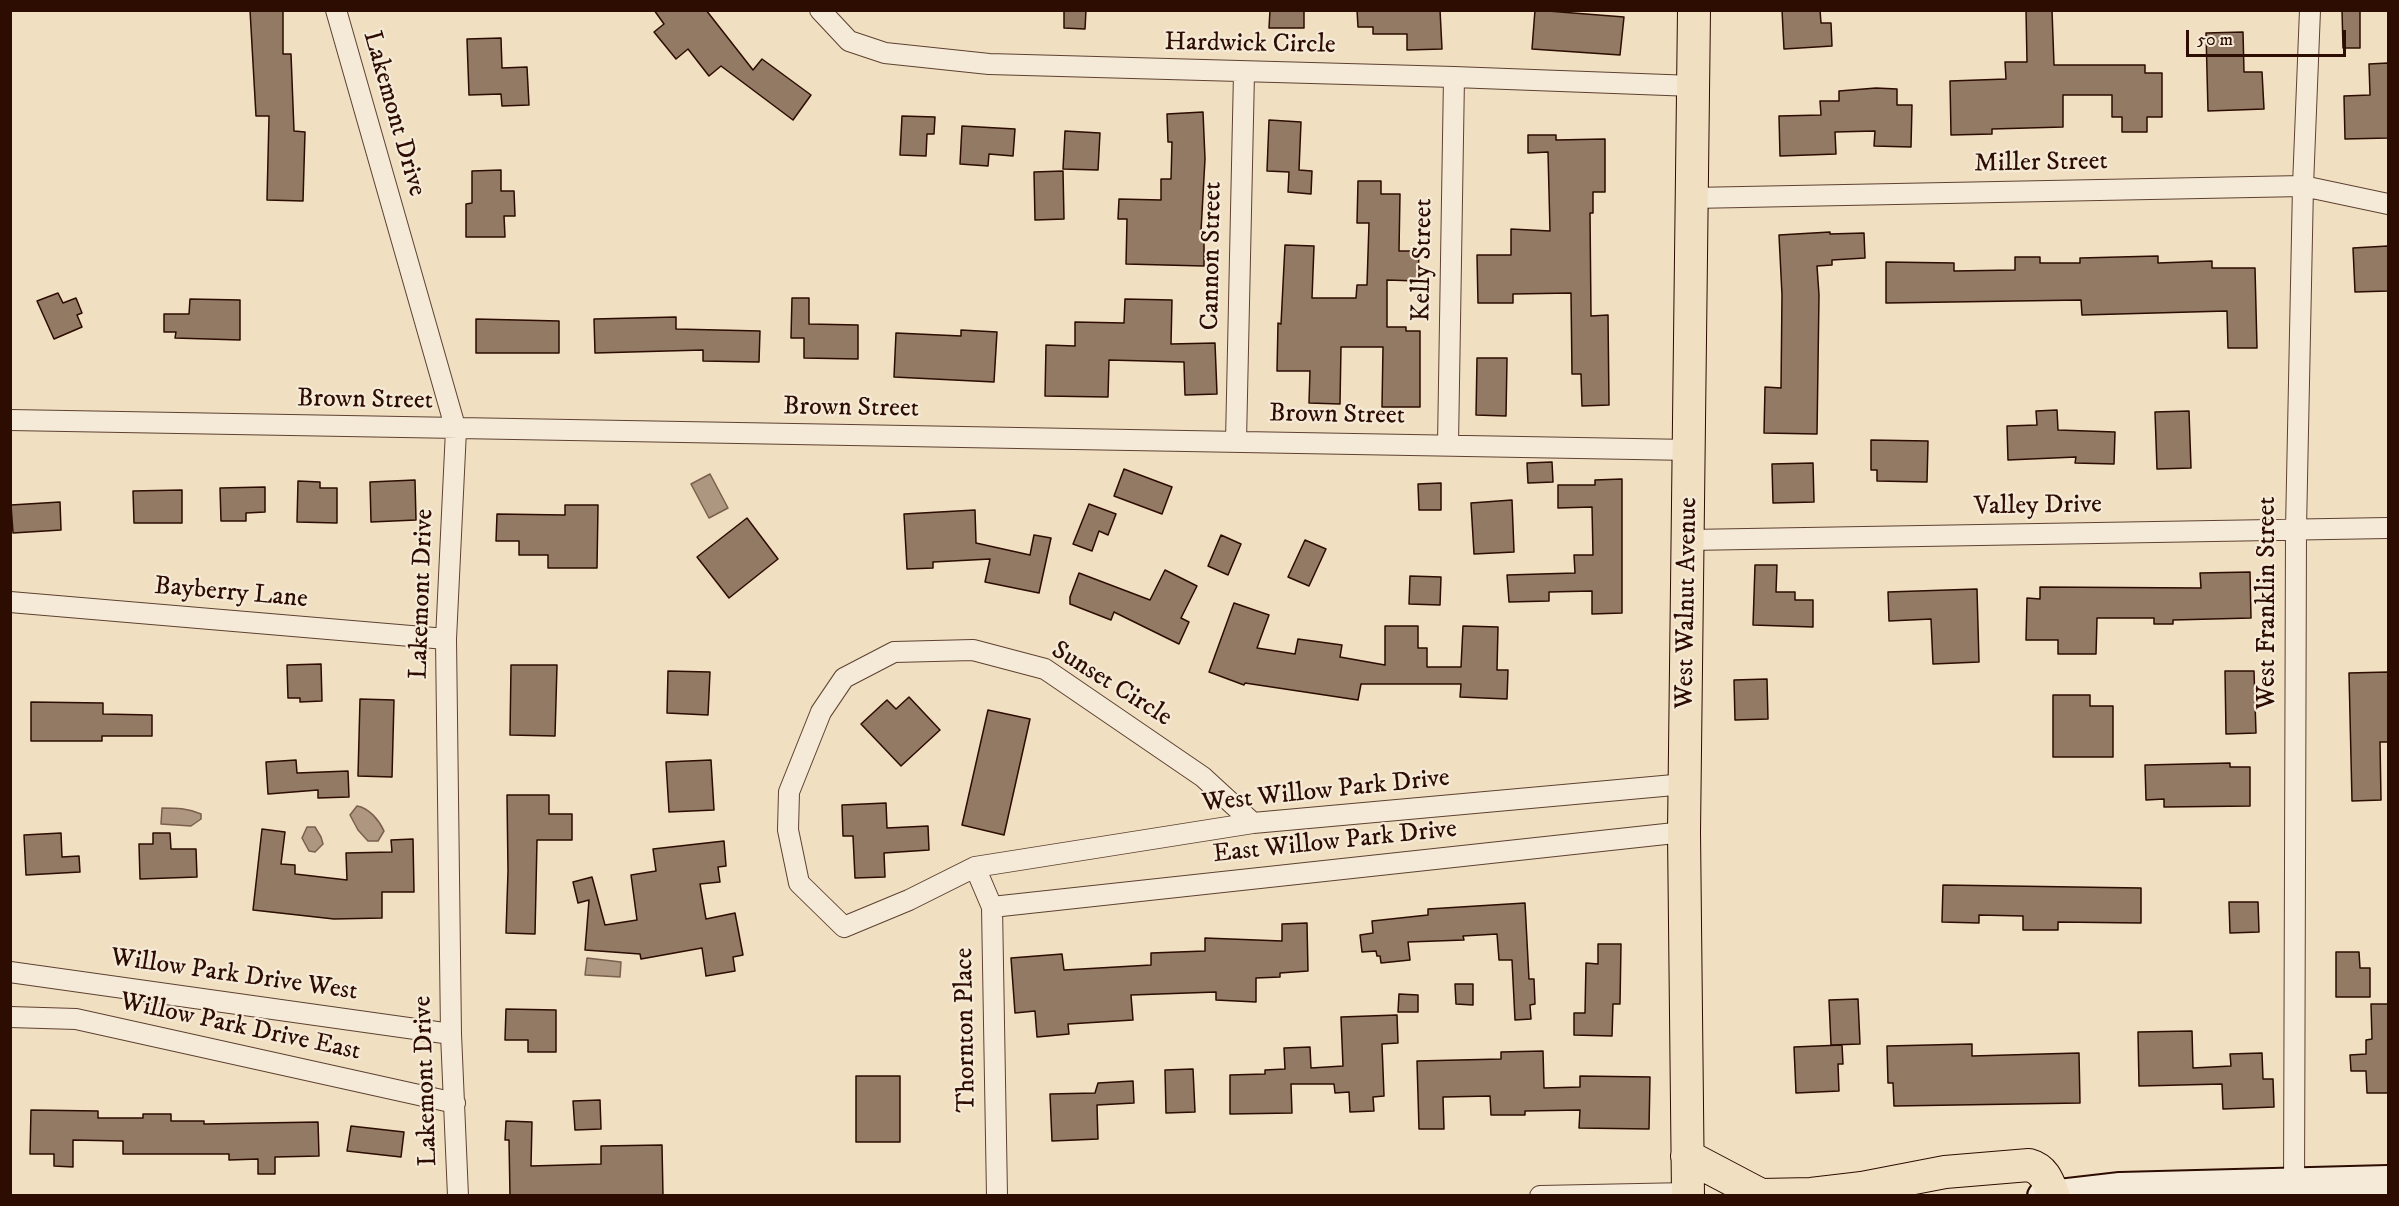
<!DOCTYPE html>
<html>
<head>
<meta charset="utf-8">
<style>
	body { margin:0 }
	#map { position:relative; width:2399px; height:1206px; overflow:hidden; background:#f0dfc1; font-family:"IM FELL DW Pica",serif }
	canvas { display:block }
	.frame { position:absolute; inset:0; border:12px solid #2d0c01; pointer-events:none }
	.scale { position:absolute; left:2186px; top:30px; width:160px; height:27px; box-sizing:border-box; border:3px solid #2d0c01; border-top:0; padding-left:8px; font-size:18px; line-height:21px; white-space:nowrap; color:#2d0c01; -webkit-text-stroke:4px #f5ead7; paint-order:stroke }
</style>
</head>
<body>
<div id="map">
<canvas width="2399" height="1206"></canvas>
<div class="frame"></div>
<div class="scale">50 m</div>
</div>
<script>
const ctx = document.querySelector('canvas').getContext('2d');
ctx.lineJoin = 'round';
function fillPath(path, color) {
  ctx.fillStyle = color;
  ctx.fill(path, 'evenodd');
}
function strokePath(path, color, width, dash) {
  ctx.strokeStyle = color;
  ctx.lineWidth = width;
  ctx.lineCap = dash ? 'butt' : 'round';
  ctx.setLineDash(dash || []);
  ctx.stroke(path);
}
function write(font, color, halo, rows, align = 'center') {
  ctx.font = font + ' "IM FELL DW Pica",serif';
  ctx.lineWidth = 4.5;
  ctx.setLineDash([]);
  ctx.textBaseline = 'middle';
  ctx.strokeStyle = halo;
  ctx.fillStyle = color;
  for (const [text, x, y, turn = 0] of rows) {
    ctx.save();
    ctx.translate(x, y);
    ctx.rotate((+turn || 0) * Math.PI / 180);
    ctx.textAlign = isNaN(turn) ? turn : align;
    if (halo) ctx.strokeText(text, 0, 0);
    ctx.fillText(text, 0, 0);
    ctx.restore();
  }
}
const water = new Path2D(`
	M710,474L728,508L709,518L691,484Z
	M357,806C369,808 379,820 384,831L378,841H368L358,830L350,815Z
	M162,808C176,808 188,808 201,814V819L191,826L161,824Z
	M307,827H315L321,837L323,844L315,852L309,851L302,838Z
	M587,958L621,962L620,977L585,975Z`);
const building = new Path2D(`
	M250,10H283V54H291L294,131L305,132L303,201L267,200L269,116H256Z
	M654,10H706L753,70L762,59L811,95L793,120L721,66L709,76L688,49L676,59L654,32L664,24Z
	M1064,10H1086L1085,29L1064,28Z
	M1270,10H1304V28H1269Z
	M1357,10H1440L1442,49L1407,50V34H1373V27H1358Z
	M1535,10L1624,17L1620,55L1532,49Z
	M1782,10H1820L1821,23H1831L1832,46L1784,49Z
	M2026,10H2052L2054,65H2145V73H2162V117H2147V132H2122V117H2112V95H2063V127L1992,129V134L1951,135L1950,81L2006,79L2005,62H2027Z
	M2342,10H2360V48H2343Z
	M2243,32L2244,72H2262L2264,109L2208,111L2206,33Z
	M501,38L502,68L527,67L529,105L502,106L501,94L469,95L467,39Z
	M2388,63V138L2345,139L2344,96L2370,95L2369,64Z
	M1876,88L1897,89V105H1912L1911,147L1874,146L1875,131L1835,132L1836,154L1780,156L1779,116L1821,115L1820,101H1839V91Z
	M1203,112L1205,159L1201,231H1204V266L1126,264L1127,219H1118L1119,199L1161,200V179H1171L1172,142H1168L1167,114Z
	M902,116L935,117L934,134H927L926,156L900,155Z
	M1269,120L1301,122L1299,170L1312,171L1311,194L1288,192L1289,172L1267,171Z
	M962,126L1015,129L1013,156L989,154L988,166L960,164Z
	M1065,131L1100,133L1098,170L1063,169Z
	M1528,135H1556V140L1605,139V192H1593V213H1590L1591,316L1608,315L1609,405L1582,406L1581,374H1572L1571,293L1513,294V303H1478L1477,255H1511V229L1550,231L1548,152L1528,153Z
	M501,170V191H514L515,216H504L505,237H466V204L472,203V171Z
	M1063,171L1064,219L1035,220L1034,172Z
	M1358,181H1381V194H1400L1399,251H1419L1418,281L1387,280V327H1406V331H1420V407H1382L1383,347H1341L1340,404L1309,403L1310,371H1277L1278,323L1281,324L1285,245L1314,246L1312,298H1356L1357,285H1367L1369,223H1357Z
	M1830,232V234L1864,233L1865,258L1832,260V265L1817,266L1819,295L1817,434L1764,433L1765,387L1781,388L1782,295L1779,235Z
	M2388,246V291L2355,292L2353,248Z
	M2158,256V263L2212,261V268H2255L2257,348H2228L2227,311L2082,315L2081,300L1886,303V262L1954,263V271L2015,270V257H2040V263H2080V258Z
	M58,293L63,303L76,298L82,313L77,315L82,327L54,339L37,301Z
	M792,298H809V324L858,325V359L804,358V338H791Z
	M190,299L240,300V340L175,338L176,332H164V314H189Z
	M1125,299L1172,300L1171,344L1215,343L1217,394L1185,395L1184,362L1109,360L1108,397L1045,396L1046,345L1075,346V322L1124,323Z
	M676,317V329L760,331L759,362L703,361V350L595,353L594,319Z
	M476,319L559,321V353H476Z
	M961,330L997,332L994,382L894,377L896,333L961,336Z
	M1477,358H1507L1506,416L1476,415Z
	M2057,410L2058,430L2115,432L2114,464L2075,463L2076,457L2008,460L2007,426L2037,425L2036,411Z
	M2189,411L2191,468L2157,469L2155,412Z
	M1871,440L1928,441L1927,482L1877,481V470H1871Z
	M1552,462L1553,482L1528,483L1527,463Z
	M1813,463L1814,502L1773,503L1772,464Z
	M1124,469L1172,487L1162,514L1114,496Z
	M1622,479V613L1592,614V591L1549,592V601L1509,602L1507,575L1575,573L1574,555H1593L1592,507L1558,508V485H1595V480Z
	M415,480L416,520L371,522L370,482Z
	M298,481L320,482V488H337V523L297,522Z
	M1441,483V510H1419L1418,484Z
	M265,487V512L246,513V521H221L220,488Z
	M182,490V523H134L133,491Z
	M1512,500L1514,552L1474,554L1471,503Z
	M60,502L61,530L13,533L11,505Z
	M1089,504L1116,514L1108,535L1099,531L1092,551L1073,544Z
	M565,505H598L597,568H548V555H519V541H496L497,514L565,515Z
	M975,510L976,543L1030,555L1034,535L1051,538L1039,593L985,582L990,559L933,562V568L907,569L904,514Z
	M747,518L778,559L729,598L697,557Z
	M1221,535L1241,544L1228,575L1208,566Z
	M1305,540L1326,549L1309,586L1288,577Z
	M1755,565H1777L1776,592H1795V600H1813V627L1753,625Z
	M1165,570L1197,586L1181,618L1189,622L1179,644L1114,612L1111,620L1070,604V597L1079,573L1150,600Z
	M2250,572L2251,618L2173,620V624H2154V618H2097L2096,654H2058V640H2026L2027,598L2040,599V587L2201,588L2200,573Z
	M1410,576L1441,577L1440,605L1409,604Z
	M1977,589L1979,662L1933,664L1931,619L1889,621L1888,592Z
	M1234,603L1269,615L1257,648L1295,654L1298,639L1342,645L1340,657L1385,665V626H1418V648H1427V667H1461L1463,626L1498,627L1497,670H1508L1507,699L1460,697L1461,684H1361L1358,700L1245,683L1244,685L1209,672Z
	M321,664L322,701L300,702V698H288L287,665Z
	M511,665H557L555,736L510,735Z
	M668,671L710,672L708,715L667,713Z
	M2225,671H2254L2256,733L2226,734Z
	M2388,672V742H2380L2381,800L2352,801L2349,673Z
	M1767,679L1768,719L1735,720L1734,680Z
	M2053,695H2090V706H2113V757H2053Z
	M909,697L940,730L901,766L861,724L887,700L896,709Z
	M360,699L394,700L392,777L358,776Z
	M31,702L103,703V714L152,715V736H102V741H31Z
	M988,710L1030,719L1004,835L962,825Z
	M296,760L297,773L348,771L349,797L318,798V790L268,794L266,762Z
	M711,760L714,810L669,812L666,762Z
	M2230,763V767H2250V806L2164,807V799L2146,800L2145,765Z
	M507,795H549V814H572V840H537L535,934L506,933L508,871Z
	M886,803L887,828L928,826L929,850L884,853L885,877L855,878L853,836H843L842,805Z
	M262,829L285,832L281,864L295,865V874L347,880L346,853L392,852L391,840L413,839L414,892H382V918L334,919L253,910Z
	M61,833L62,857L79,856L80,872L26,875L24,835Z
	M153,833H170L171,849H196L197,877L140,879L139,844H153Z
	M724,841L726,866L718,867L720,882L700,884L706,919L735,913L743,955L733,957L735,971L706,976L702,948L641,959L640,954L585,950L589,900L578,903L573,882L592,877L605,925L637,920L631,875L656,871L653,849Z
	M1943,885L2141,888V923L2058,922V930H2023V916L1979,915V923L1942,922Z
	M2229,902H2258L2259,932L2230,933Z
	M1525,903L1529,979H1534L1535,1004L1530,1005L1531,1019L1515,1020L1512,960H1499L1497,934L1463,936L1464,940L1408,942L1410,960L1381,963L1380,956H1377L1376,951L1362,952L1360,935L1373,933L1372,921L1428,915V909Z
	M1307,923L1308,971L1280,973V977L1256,978V1002L1216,1000V992L1131,995L1133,1020L1068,1024L1069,1034L1037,1037L1035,1011L1015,1013L1011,958L1062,954L1064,970L1151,965V953L1205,951V938L1282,941V924Z
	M1598,944H1621L1620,1004H1613L1612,1036L1574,1035V1013H1585L1586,963L1598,964Z
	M2336,952H2359L2360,968H2370V997H2336Z
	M1455,984H1473V1005L1456,1004Z
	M1399,994L1418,995V1012H1398Z
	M1858,999L1860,1044L1831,1045L1829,1000Z
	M2371,1004H2388V1093H2367L2366,1071H2351L2350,1055L2366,1054V1040L2372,1039Z
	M506,1009L556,1010V1052H528V1040H505Z
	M1397,1015L1398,1043L1382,1044L1384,1096L1373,1097L1374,1111L1350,1112L1349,1092L1335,1093L1334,1084H1291L1292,1113L1230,1114V1075L1265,1074V1070L1285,1069L1284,1048L1310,1047L1311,1068L1343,1066L1341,1017Z
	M2192,1031L2193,1068L2231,1066L2230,1054L2262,1053L2263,1079H2273L2274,1107L2223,1109L2222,1084L2139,1086L2138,1032Z
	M1972,1044V1056L2079,1053L2080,1103L1894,1106L1893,1083H1888L1887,1046Z
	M1842,1045L1843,1064H1838L1839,1091L1796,1093L1794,1047Z
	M1543,1051L1544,1088L1580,1087V1076L1650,1077L1649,1129L1579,1128L1580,1110L1525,1111V1115H1491L1490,1096L1443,1097L1444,1129H1419L1417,1061L1501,1059V1052Z
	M1193,1069L1195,1112L1166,1113L1165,1070Z
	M856,1076H900V1142H856Z
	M1133,1081L1134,1103L1097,1105L1098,1139L1052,1141L1050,1094L1095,1093L1098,1083Z
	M600,1100L601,1129L575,1130L573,1101Z
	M31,1110L98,1111V1118H143V1114H171V1121H204V1124L318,1122L319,1156L275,1157V1174H258V1159L229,1160V1154H123V1141L73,1140V1167L54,1166V1154H30Z
	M506,1121L532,1122L531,1166L601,1164V1146L662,1145L663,1196H510L509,1140H505Z
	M351,1126L404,1132L401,1157L347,1151Z`);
const minor = new Path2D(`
	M336,10L456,430L446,639L451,1034L458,1196
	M820,10L849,41L885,53L989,64L1454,77L1693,86
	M1692,198L2303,186L2388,204
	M10,420C570,433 1130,437 1690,450
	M1236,441L1244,73
	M1448,444L1454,77
	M1689,540L2388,528
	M10,602L446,639
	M1253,823L1203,777L1045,669L973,650L894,652L844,678L821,712L789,792L788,830L799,883L844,927L909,900L975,867L1253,823L1685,784
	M975,867L992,907L997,1196
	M992,907L1684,832
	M10,972L451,1034
	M10,1017L76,1019L455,1103
	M2294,1193L2296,529L2303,186L2310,10
	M1540,1196L1688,1193`);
const secondary = new Path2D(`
	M2042,1196L2120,1187L2388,1180`);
const primary = new Path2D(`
	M1687,1156L1761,1195L1811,1194L1862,1188L1945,1172L2029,1165C2044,1169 2048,1181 2053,1194
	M1688,1196L1684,832L1694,10`);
const streetNames = [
	["Hardwick Circle",1250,45,1],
	["Lakemont Drive",393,114,74],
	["Miller Street",2041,164,-1],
	["Cannon Street",1213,256,-89],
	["Kelly Street",1424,260,-89],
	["Brown Street",365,401,1],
	["Brown Street",851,409,1],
	["Brown Street",1337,416,1],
	["Valley Drive",2038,507,-1],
	["Bayberry Lane",231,594,5],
	["Lakemont Drive",423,594,-88],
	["West Walnut Avenue",1688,603,-89],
	["West Franklin Street",2269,603,-90],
	["Sunset Circle",1111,685,32],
	["West Willow Park Drive",1326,792,-6],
	["East Willow Park Drive",1335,843,-6],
	["Willow Park Drive West",234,976,8],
	["Willow Park Drive East",240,1028,12],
	["Thornton Place",967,1030,-91],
	["Lakemont Drive",427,1081,-92]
];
fillPath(water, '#ae9780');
strokePath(water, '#7a5f4d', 1.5);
fillPath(building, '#927a65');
strokePath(building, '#2d0c01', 1.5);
strokePath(minor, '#5e4131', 22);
strokePath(secondary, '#2d0c01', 32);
strokePath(primary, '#2d0c01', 34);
strokePath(minor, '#f5ead7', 20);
strokePath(secondary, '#f5ead7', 28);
strokePath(primary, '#f0dfc1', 32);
write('26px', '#2d0c01', '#f5ead7', streetNames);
</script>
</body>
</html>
